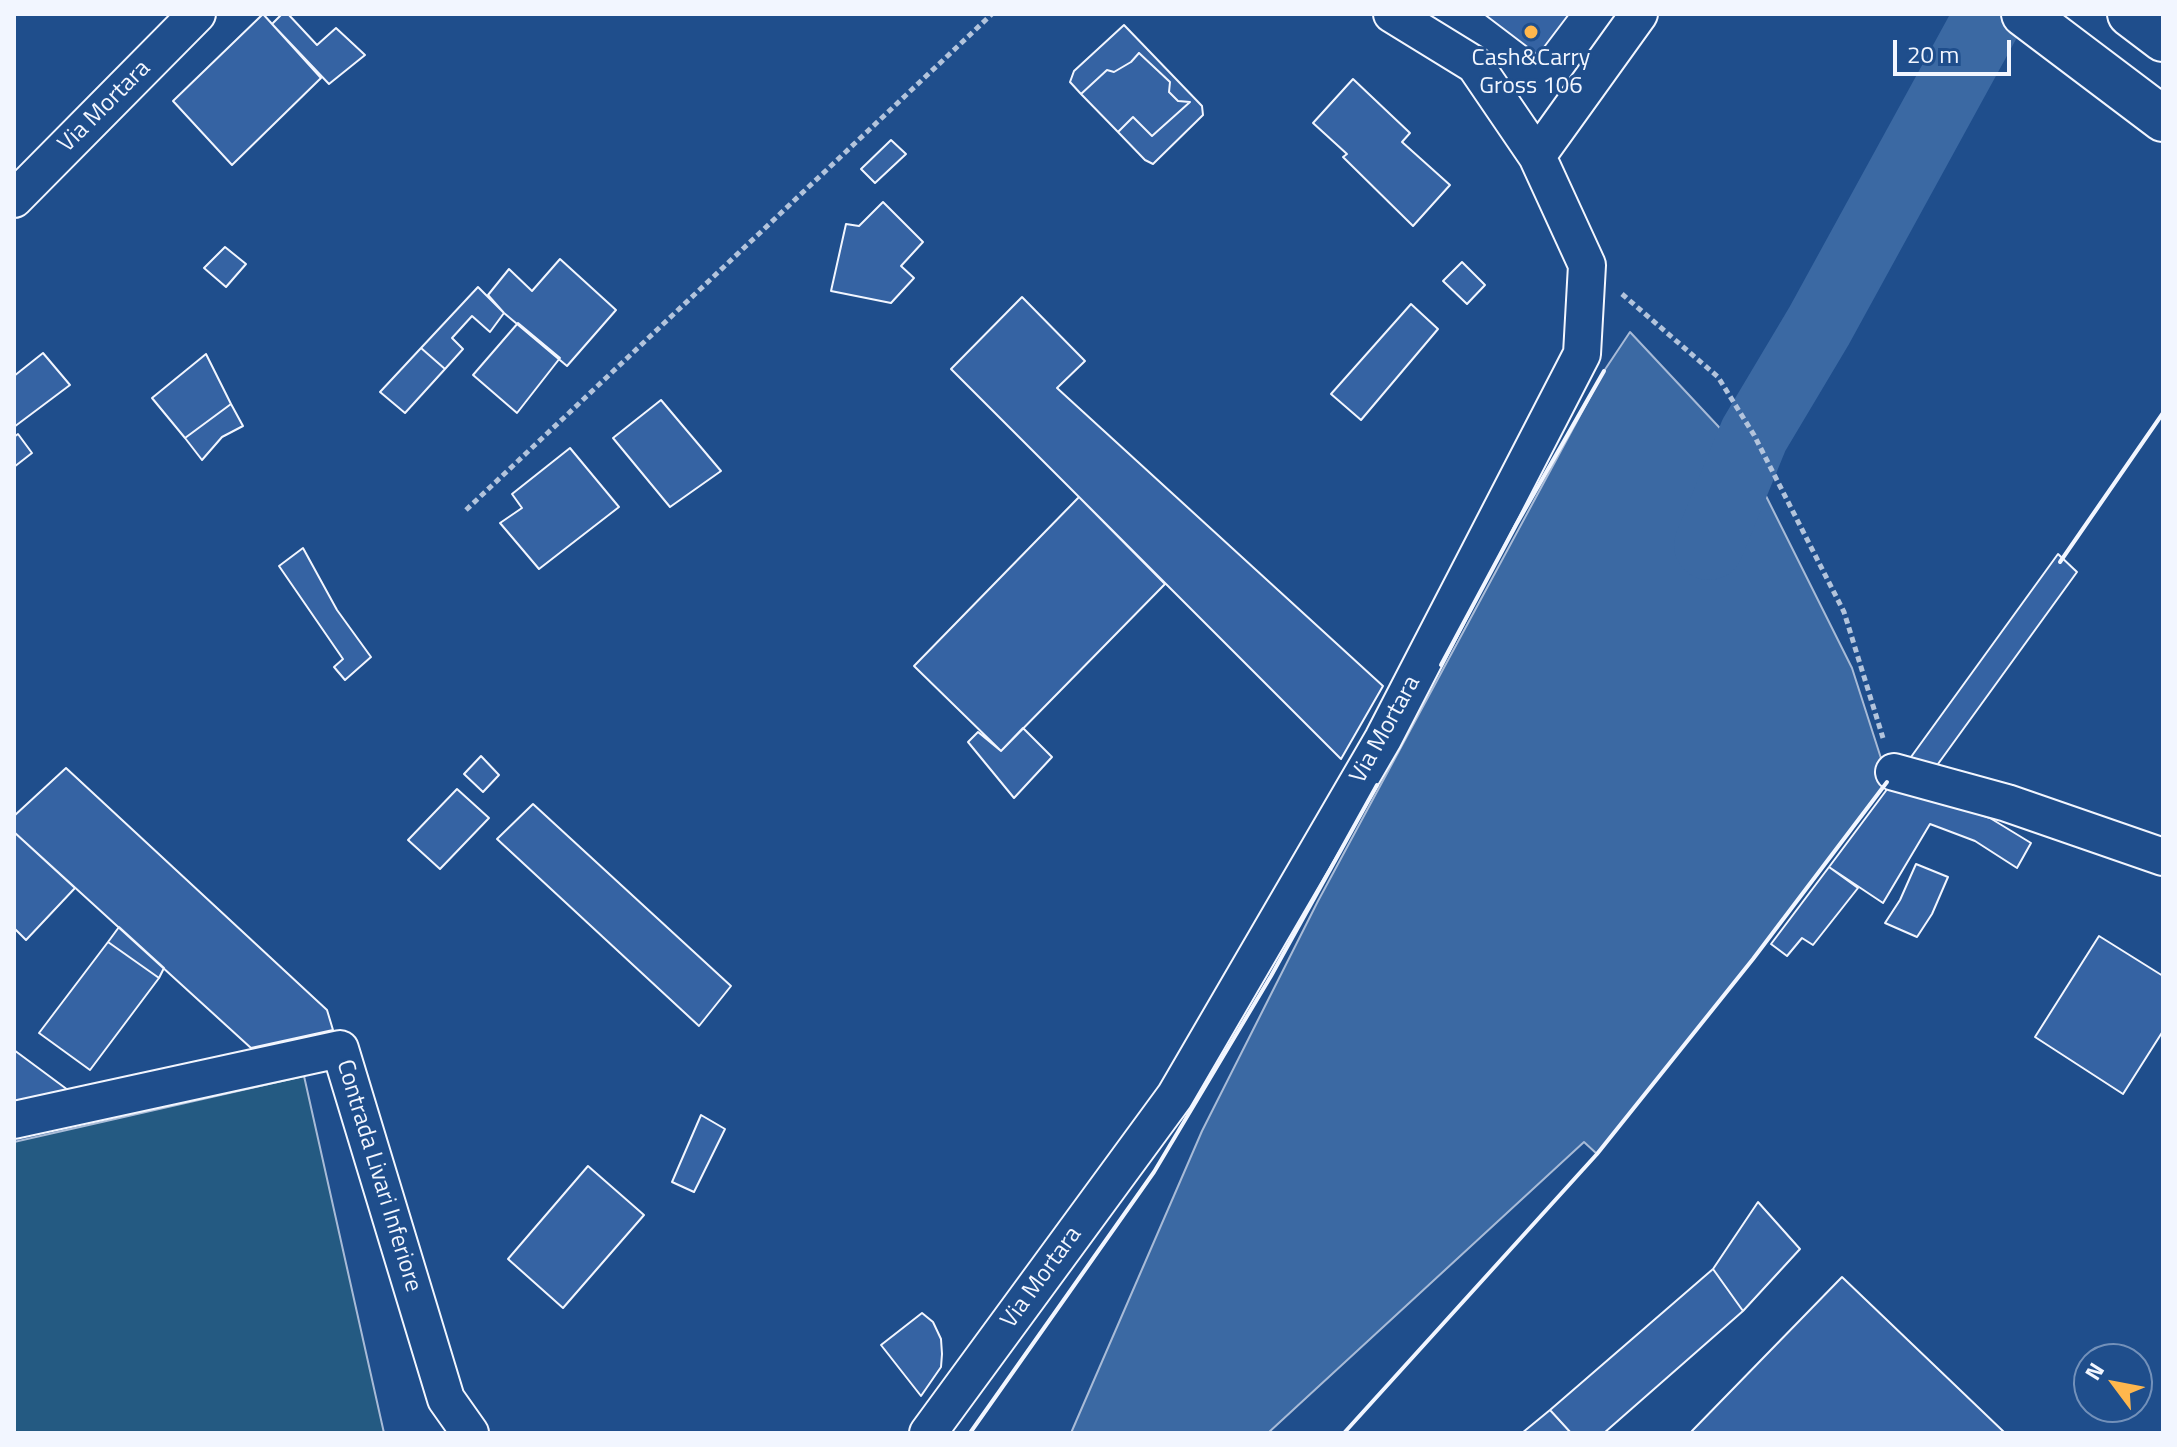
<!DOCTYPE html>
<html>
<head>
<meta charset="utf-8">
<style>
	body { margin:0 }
	#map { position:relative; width:2177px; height:1447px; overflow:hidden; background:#1f4e8c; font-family:"Titillium Web",sans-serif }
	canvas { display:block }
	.frame { position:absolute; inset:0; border:16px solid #f2f6ff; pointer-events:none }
	.north { position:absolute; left:2073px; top:1343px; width:80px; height:80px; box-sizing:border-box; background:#1f4e8c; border:2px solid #7391ba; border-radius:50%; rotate:302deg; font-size:22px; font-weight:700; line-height:32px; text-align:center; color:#f2f6ff }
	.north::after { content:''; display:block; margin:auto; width:28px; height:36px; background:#ffb74d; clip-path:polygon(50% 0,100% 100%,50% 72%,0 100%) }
	.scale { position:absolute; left:1893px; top:40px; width:118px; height:36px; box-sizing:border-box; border:4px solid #f2f6ff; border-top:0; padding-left:10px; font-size:24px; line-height:28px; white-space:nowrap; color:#f2f6ff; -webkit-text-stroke:6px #1f4e8c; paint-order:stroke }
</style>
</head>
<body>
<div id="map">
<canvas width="2177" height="1447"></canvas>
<div class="frame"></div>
<div class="north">N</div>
<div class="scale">20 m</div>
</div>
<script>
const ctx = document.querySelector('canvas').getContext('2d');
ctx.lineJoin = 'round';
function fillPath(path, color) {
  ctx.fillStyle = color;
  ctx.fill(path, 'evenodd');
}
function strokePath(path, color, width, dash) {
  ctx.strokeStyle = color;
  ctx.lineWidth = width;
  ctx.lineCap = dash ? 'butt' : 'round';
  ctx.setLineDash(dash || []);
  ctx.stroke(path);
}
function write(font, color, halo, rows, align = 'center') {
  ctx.font = font + ' "Titillium Web",sans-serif';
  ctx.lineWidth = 6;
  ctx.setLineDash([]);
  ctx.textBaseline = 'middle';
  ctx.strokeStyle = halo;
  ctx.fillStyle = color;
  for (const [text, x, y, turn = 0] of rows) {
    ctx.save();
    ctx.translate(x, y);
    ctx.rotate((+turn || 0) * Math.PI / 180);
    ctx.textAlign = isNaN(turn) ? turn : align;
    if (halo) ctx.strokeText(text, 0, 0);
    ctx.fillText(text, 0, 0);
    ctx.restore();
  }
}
const green = new Path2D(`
	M304,1076L384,1433H14V1142Z`);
const water = new Path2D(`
	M1630,332L1746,456L1852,668L1888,780L1753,959L1597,1154L1584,1142L1268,1433H1071L1202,1131L1318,901L1604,371Z`);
const river = new Path2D(`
	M1709,545L1754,435L1819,326L1990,14`);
const building = new Path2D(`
	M263,14L321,78L232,165L173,101Z
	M282,14H288L317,45L336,28L365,55L329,84L272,24Z
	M1484,14H1569L1538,55Z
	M1124,25L1202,106L1203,115L1153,164L1145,160L1118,132L1133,117L1152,136L1190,102L1178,101L1169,92L1170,82L1139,53L1131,62L1114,72L1107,70L1081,94L1070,82L1074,71Z
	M1139,53L1170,82L1169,92L1178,101L1190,102L1152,136L1133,117L1118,132L1081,94L1107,70L1114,72L1131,62Z
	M1353,79L1410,133L1402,142L1450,185L1413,226L1343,157L1347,154L1313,123Z
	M891,140L906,154L875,183L861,169Z
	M883,202L923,242L901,266L914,278L891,303L831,291L846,224L859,226Z
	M225,247L246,264L226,287L204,268Z
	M560,259L616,310L567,366L504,313L488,295L509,269L532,291Z
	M1462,262L1485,285L1467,304L1443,281Z
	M478,287L504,313L490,332L472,316L452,338L463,349L445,369L421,348Z
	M1022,297L1085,361L1057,388L1383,686L1341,759L951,369Z
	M1411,304L1438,329L1361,420L1331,394Z
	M518,323L560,358L517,413L473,375Z
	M421,348L445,369L405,413L380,392Z
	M43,353L70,385L14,427V376Z
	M206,354L231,404L185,438L152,398Z
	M661,400L721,471L670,507L613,438Z
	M231,404L243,426L222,437L202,460L185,438Z
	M18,434L32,453L14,467V437Z
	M570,448L619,507L539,569L500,523L522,508L512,494Z
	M1079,497L1165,584L1001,751L914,666Z
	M303,548L337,610L371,657L345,680L334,667L343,659L279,566Z
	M2058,554L2077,572L1930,775L1903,768Z
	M1023,728L1052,757L1014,798L968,742L978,732L1001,751Z
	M481,756L499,775L483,792L464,774Z
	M66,768L327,1010L333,1030L251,1048L14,832V816Z
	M1888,788L1944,802L1990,818L2031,843L2017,868L1975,841L1930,824L1883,903L1829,867Z
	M457,789L489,818L440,869L408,840Z
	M533,804L731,986L699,1026L497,839Z
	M14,832L75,888L26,940L14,928Z
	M1916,864L1948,877L1932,914L1917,937L1885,923L1900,900Z
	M1829,867L1858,888L1813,945L1802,938L1787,956L1771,944Z
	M119,927L164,968L159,978L108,942Z
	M2099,936L2163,976V1031L2123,1094L2035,1037Z
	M108,942L159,978L90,1070L39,1033Z
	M14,1050L72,1093L14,1106Z
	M701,1115L725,1129L694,1192L672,1182Z
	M588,1166L644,1215L563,1308L508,1259Z
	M1758,1202L1800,1249L1743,1311L1713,1269Z
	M1713,1269L1743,1311L1604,1433H1571L1550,1410Z
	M1842,1277L2005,1433H1690Z
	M922,1313L933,1322L941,1339L942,1354L941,1367L921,1396L881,1345Z
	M1550,1410L1571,1433H1522Z`);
const path = new Path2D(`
	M1622,294L1718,377L1754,435L1844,612L1883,738
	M466,510L992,14`);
const minor = new Path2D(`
	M1537,156L1639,14
	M14,199L197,14
	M1894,772L2007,803L2163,857
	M14,1120L340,1049L446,1399L470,1433
	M928,1433L1175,1096L1383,739L1582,354L1587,265L1537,156L1475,65L1392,14`);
const trunk = new Path2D(`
	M2024,14L2163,119
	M2130,14L2163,39`);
const wall = new Path2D(`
	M2060,562L2163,413
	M1441,665L1516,525L1604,371
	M970,1433L1154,1172L1271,976L1377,785
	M1344,1433L1597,1154L1753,959L1887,782`);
const markers = [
	[1531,32,8,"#ffb74d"]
];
const poiNames = [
	["Cash&Carry",1531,59],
	["Gross 106",1531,87]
];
const streetNames = [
	["Via Mortara",105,107,-45],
	["Via Mortara",1386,730,-61],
	["Contrada Livari Inferiore",378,1176,73],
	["Via Mortara",1042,1278,-54]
];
fillPath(green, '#245a82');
strokePath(green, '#a8bbd7', 2);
fillPath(water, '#3b69a3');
strokePath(water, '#a8bbd7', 2);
strokePath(river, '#3b69a3', 70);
fillPath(building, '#3563a3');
strokePath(building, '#f2f6ff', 2);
strokePath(minor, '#f2f6ff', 40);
strokePath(trunk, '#f2f6ff', 48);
strokePath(path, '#b3c4dc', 5, [6, 4]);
strokePath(minor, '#1f4e8c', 36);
strokePath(trunk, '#1f4e8c', 44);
strokePath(wall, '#f2f6ff', 4);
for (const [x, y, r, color] of markers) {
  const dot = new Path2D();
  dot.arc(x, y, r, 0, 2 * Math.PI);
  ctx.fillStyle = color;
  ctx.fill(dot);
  strokePath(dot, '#1f4e8c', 3);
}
write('24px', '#f2f6ff', '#1f4e8c', poiNames);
write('24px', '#f2f6ff', '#1f4e8c', streetNames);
</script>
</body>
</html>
